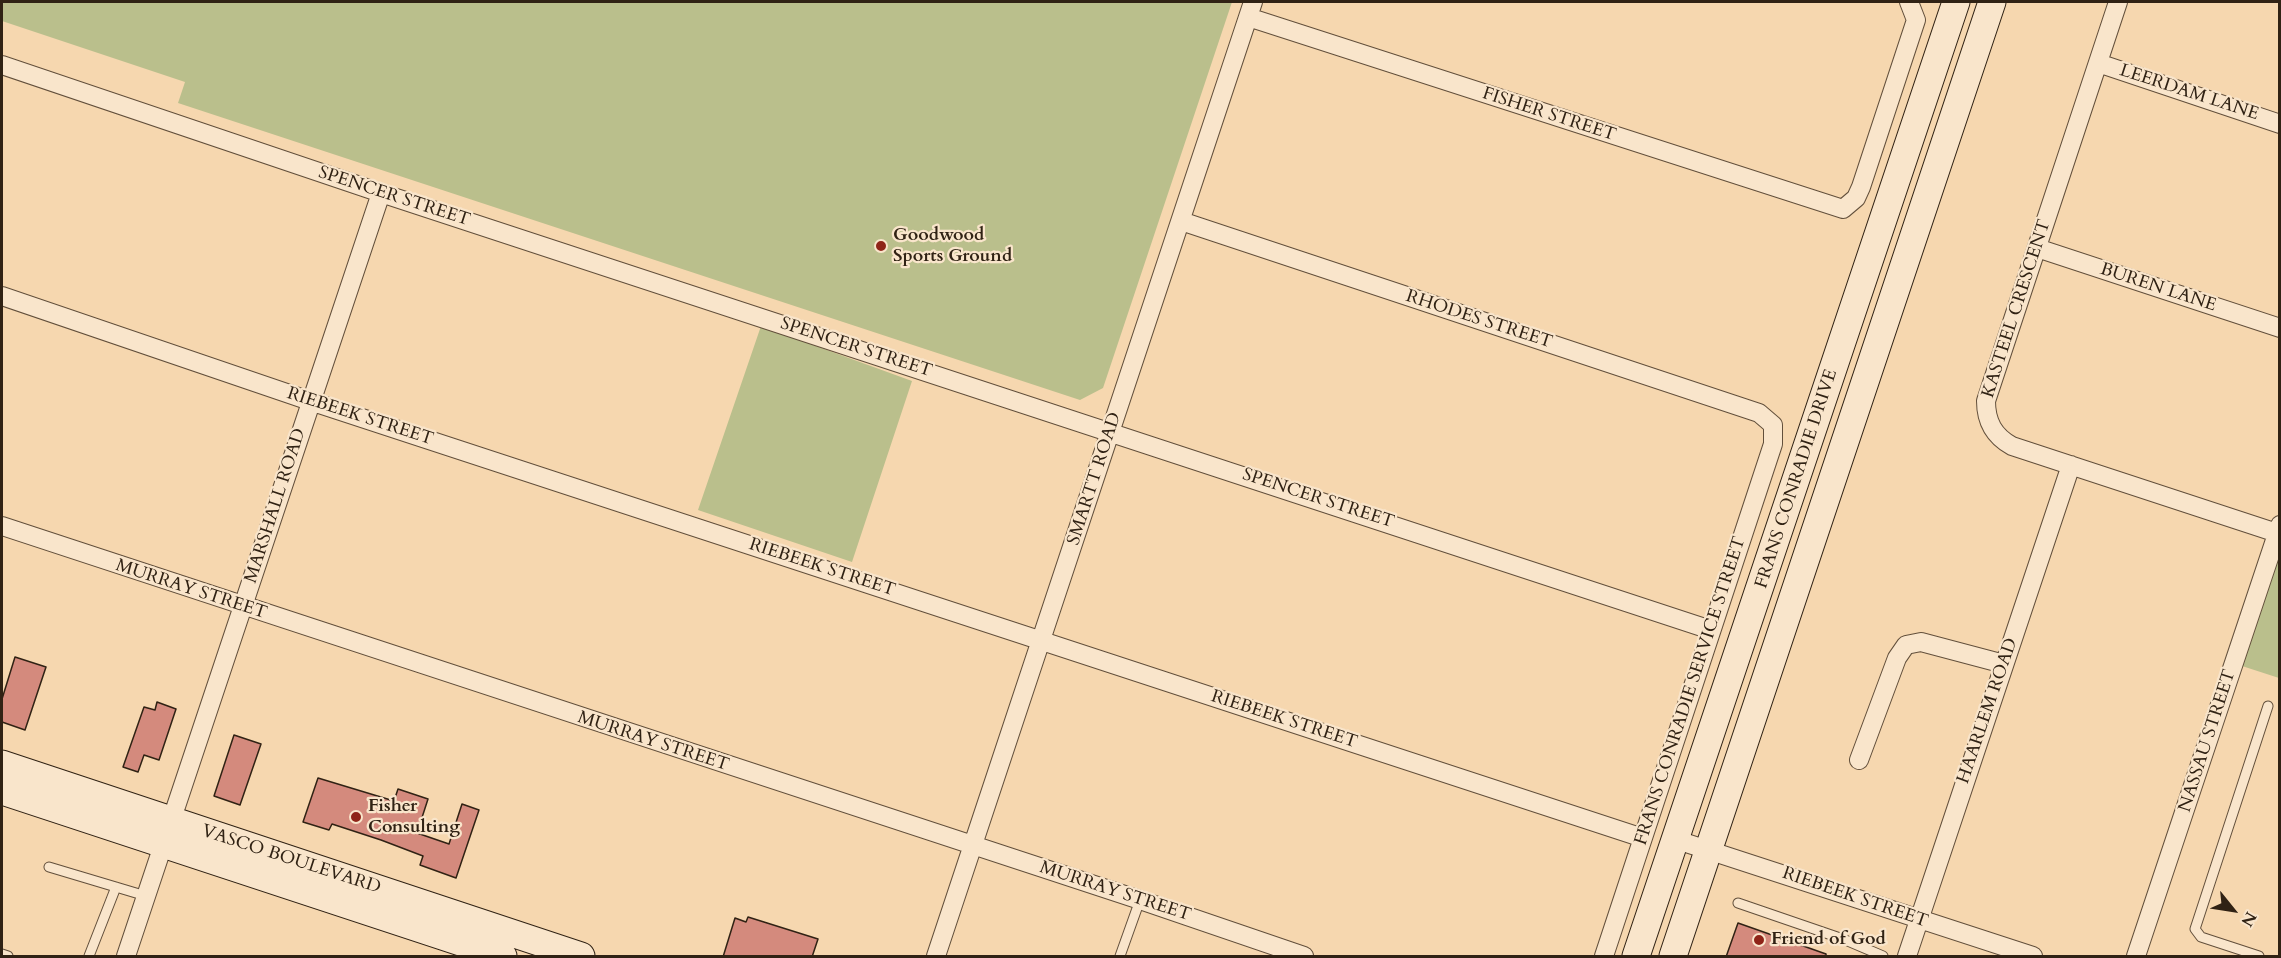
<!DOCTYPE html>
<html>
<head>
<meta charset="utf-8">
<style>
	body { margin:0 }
	#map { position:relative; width:2281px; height:958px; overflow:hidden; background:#f6d7af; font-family:Cardo,serif }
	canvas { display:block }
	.frame { position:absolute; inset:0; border:3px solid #302214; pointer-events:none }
	.north { position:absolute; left:2203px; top:880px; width:60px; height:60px; -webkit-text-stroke:4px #f9e5cb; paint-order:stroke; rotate:120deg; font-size:16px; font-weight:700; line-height:24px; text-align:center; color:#302214 }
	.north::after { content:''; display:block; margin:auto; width:21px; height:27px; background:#302214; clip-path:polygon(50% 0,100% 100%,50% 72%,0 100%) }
</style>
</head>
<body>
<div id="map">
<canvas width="2281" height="958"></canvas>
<div class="frame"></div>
<div class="north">N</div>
</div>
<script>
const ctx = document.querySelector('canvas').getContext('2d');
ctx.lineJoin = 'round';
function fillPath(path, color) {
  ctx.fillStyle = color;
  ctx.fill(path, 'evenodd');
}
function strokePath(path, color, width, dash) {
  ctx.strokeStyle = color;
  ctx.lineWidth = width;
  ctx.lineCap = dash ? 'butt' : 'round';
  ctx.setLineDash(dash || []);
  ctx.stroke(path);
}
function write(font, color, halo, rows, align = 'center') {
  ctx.font = font + ' Cardo,serif';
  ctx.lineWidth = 4.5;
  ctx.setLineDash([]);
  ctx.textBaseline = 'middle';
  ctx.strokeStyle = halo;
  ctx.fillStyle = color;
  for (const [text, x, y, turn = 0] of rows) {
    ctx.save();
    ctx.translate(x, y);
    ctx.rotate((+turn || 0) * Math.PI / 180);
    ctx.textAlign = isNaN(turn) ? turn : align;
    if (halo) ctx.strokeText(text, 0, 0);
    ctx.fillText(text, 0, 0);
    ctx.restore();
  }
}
const green = new Path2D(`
	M2,2H1232L1103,388L1080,400L178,103L185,82L2,21Z
	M761,326L912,381L852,562L698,510Z
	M2279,552V678L2242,666Z`);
const building = new Path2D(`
	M15,657L46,667L25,730L2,722V699Z
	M157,702L176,709L159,760L144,755L138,772L123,767L144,707L155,710Z
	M234,735L261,744L240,805L214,796Z
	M318,778L394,801L398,789L428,799L417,833L449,844L462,804L479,810L456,878L420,865L423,856L381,840L332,824L329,830L303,822Z
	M748,917L818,939L812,957H723L735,918L746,922Z
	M1738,923L1826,954V957H1726Z`);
const lane = new Path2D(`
	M49,867L146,896
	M1738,903L1843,939L1883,956
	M2,954L8,956
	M89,956L116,887
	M1120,956L1140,900
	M2259,956L2201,937L2195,929L2268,706`);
const street = new Path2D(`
	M2118,2L1986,401C1986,422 1994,436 2012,446L2277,533
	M1248,17L1843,209L1856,198L1861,187L1916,20L1909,2
	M2098,63L2280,124
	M2,65L381,193L1711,630
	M1181,221L1759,413L1773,425V444L1604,956
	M2037,248L2280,328
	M2,296L310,401L1643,838
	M2,526L1140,900L1304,956
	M1859,760L1897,658L1906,645L1921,642L2004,664
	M1677,840L2033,956
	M126,956L381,193
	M936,956L1253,2
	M1907,956L2071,465
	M2136,956L2280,525`);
const secondary = new Path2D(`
	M2,764L581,956
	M2,791L503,956
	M1636,956L1956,2
	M1673,956L1992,2`);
const markers = [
	[881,246,6,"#8f2418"],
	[356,817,6,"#8f2418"],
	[1759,940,6,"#8f2418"]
];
const streetNames = [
	["LEERDAM LANE",2189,93,18],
	["FISHER STREET",1549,115,18],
	["SPENCER STREET",394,197,18],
	["BUREN LANE",2158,288,18],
	["KASTEEL CRESCENT",2017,309,-72],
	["RHODES STREET",1479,320,18],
	["SPENCER STREET",856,348,18],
	["RIEBEEK STREET",360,417,18],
	["SMARTT ROAD",1095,479,-72],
	["FRANS CONRADIE DRIVE",1797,479,-72],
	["SPENCER STREET",1318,499,18],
	["MARSHALL ROAD",276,506,-72],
	["RIEBEEK STREET",822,568,18],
	["MURRAY STREET",191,590,18],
	["FRANS CONRADIE SERVICE STREET",1691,691,-72],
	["HAARLEM ROAD",1988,711,-71],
	["RIEBEEK STREET",1284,720,18],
	["NASSAU STREET",2208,741,-72],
	["MURRAY STREET",653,742,18],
	["VASCO BOULEVARD",291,860,18],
	["MURRAY STREET",1115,892,18],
	["RIEBEEK STREET",1855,898,19]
];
const poiNames = [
	["Goodwood",893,236],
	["Sports Ground",893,257],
	["Fisher",368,807],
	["Consulting",368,828],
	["Friend of God",1771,940]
];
fillPath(green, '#babf8c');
fillPath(building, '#d48a7d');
strokePath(building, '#302214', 1.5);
strokePath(lane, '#624f3b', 11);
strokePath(street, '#624f3b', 20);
strokePath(secondary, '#302214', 29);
strokePath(lane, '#f9e5cb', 9);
strokePath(street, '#f9e5cb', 18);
strokePath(secondary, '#f9e5cb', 27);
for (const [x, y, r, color] of markers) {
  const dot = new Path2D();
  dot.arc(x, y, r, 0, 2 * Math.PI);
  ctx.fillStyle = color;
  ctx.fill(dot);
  strokePath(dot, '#f9e5cb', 2);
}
write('18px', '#302214', '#f9e5cb', streetNames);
write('bold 18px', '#302214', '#f9e5cb', poiNames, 'left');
</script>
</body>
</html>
